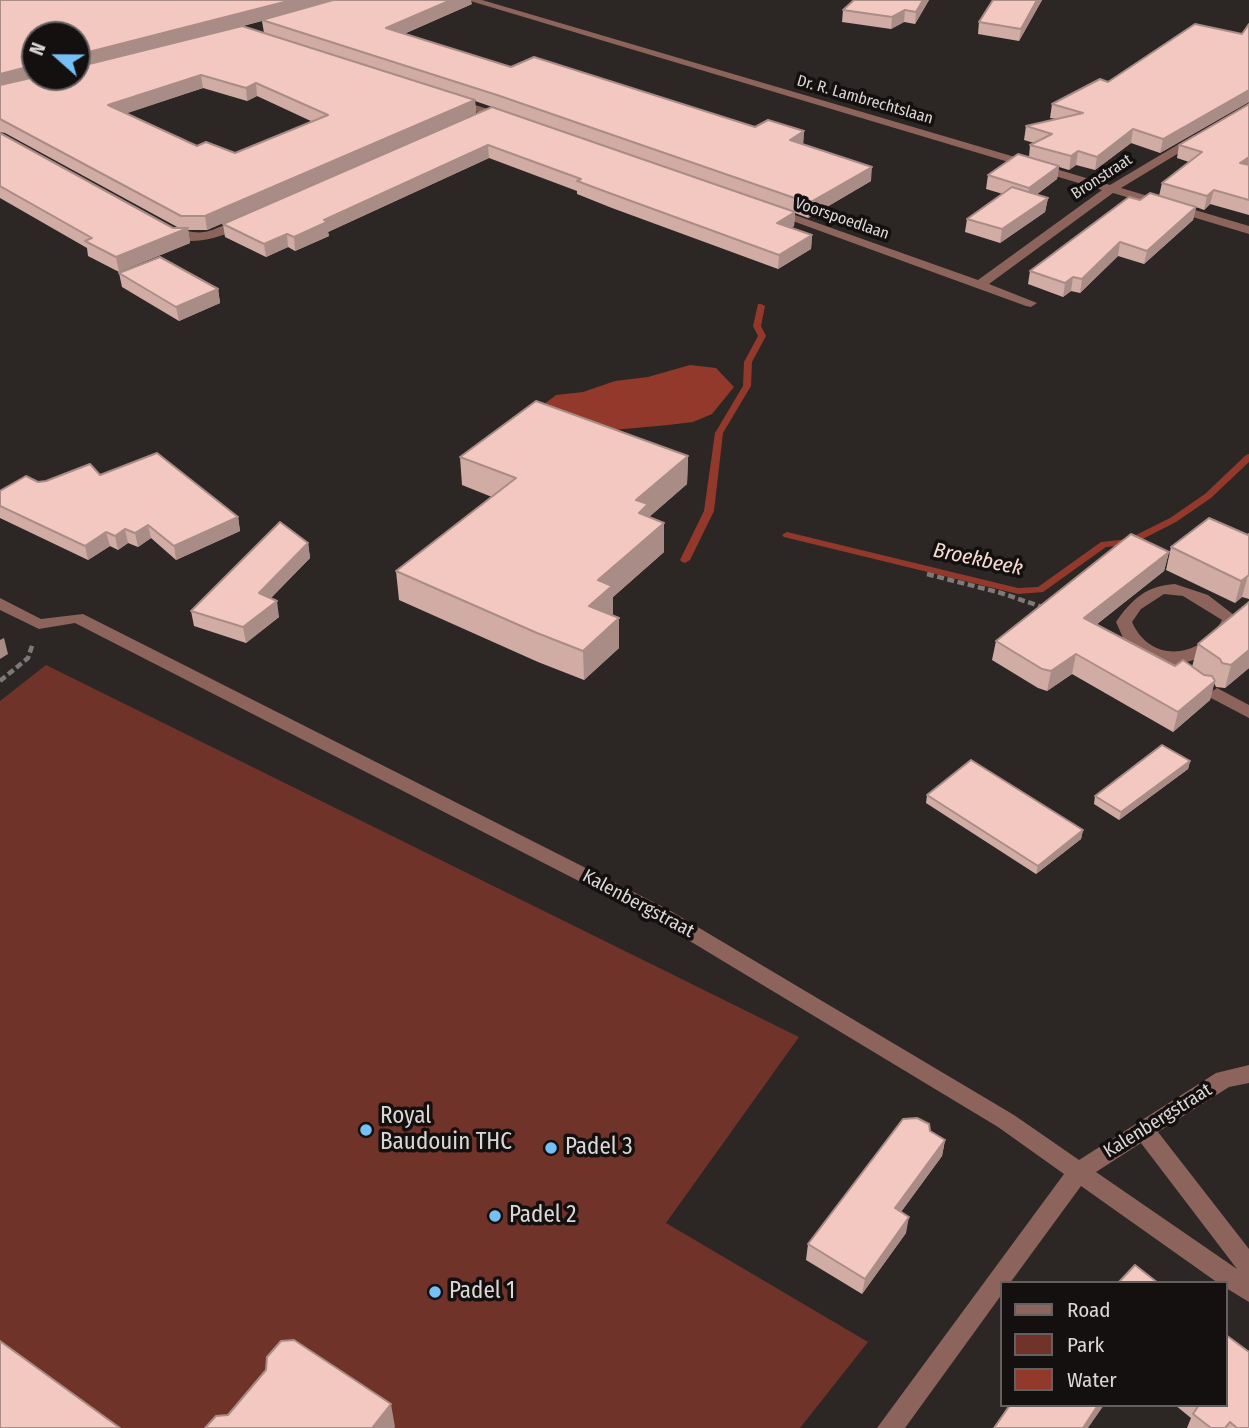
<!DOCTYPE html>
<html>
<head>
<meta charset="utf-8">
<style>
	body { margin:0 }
	#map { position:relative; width:1249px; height:1428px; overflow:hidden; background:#2c2625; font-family:"Fira Sans Condensed",sans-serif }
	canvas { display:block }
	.legend { position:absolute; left:1000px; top:1281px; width:228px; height:126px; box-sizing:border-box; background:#13100f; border:2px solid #63605f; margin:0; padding:9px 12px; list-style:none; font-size:21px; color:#dbd7d6 }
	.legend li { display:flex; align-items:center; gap:14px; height:35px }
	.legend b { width:35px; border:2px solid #63605f }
	.north { position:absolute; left:21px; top:21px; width:70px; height:70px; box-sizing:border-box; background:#13100f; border:2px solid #63605f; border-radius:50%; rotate:291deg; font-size:19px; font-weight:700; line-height:28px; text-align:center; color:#dbd7d6 }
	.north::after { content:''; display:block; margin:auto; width:24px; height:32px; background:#75c0f6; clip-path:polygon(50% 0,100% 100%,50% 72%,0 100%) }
</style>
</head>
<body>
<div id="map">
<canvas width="1249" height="1428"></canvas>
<ul class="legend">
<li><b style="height:9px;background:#8d645b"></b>Road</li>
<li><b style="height:19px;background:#703329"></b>Park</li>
<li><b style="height:19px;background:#93392b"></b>Water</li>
</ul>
<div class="north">N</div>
</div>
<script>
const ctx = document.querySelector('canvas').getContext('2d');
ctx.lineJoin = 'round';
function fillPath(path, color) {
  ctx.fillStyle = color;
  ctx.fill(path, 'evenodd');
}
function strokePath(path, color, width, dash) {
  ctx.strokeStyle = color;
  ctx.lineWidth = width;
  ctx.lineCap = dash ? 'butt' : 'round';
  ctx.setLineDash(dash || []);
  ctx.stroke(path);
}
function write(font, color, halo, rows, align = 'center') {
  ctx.font = font + ' "Fira Sans Condensed",sans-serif';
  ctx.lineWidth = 7;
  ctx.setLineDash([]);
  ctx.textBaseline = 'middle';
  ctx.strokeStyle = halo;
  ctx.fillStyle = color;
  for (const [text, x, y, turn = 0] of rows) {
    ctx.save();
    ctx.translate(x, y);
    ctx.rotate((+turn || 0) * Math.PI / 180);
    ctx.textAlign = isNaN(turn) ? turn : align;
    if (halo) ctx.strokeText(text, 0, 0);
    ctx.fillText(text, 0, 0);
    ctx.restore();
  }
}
const green = new Path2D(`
	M46,665L799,1037L666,1223L868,1342L800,1428H0V701Z`);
const water = new Path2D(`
	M690,365L716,368L734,387L712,414L693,422L668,425L613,430L543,405L556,395L583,392L615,381L648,377Z`);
const stream = new Path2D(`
	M758,304H761L765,306L761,326L766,336L752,362L751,386L723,433L714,511L690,560L685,563L682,562L680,560L704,511L715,433L743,386L744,362L758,336L753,326Z
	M1249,454V462L1211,498L1176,522L1133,544L1106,547L1043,592L1018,594L784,537L782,535L787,532L1018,588L1038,587L1101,542L1128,539L1170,518L1205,494L1246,455Z`);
const path = new Path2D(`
	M927,574L1001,593L1045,608
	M0,681L28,658L33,643`);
const minor = new Path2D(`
	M467,0H482L1110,185L1194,135H1202V139L1121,188L1249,226V234L1113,193L989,284L1037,303L1031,307L1026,306L768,212L778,209L978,280L1102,190Z
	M453,98L510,116L511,118L506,121L449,103V99Z
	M244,218L250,222L248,225C223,236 186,252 162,230L168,226C210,239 206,230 244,218Z
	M1175,584L1208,595L1239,619C1228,642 1206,660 1180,663L1203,680L1194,685L1124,640L1116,622C1132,599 1146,586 1175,584ZM1164,594L1183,596L1222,620C1202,658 1151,665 1132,622L1141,609Z
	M0,598L41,619L83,614L669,910L1014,1115L1079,1160L1216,1073L1249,1065V1083L1229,1087L1158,1132L1249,1249V1302L1226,1288V1283H1218L1081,1186L1010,1283H1002V1294L905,1428H877L1064,1174L998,1127L655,920L75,623L39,629L0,610ZM1141,1143L1237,1269L1096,1172Z
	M1217,688L1249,705V718L1211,698L1208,694Z`);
const wall = new Path2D(`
	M0,0L472,4L404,34L511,67L755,127L804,131L803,144L871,181L808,218L795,213L794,226L791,228L812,235L811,249L778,269L612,208L577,194V191L489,158L328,232L329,236L295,251L288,247L266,257L225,237L223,224L498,109L475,101L476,113L207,230H188L190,243L119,272L88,256L87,248L0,198V133L173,228H179L5,133L0,132ZM262,21L264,33L243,26ZM77,35V77H35ZM203,88L247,101L257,96L313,122L235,153L197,146L126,113Z
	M929,0L915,24L904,22L891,29L842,22L843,10Z
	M993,0H1042L1019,41L978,34L979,22Z
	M1249,24V102L1160,153L1131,143L1095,170L1076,165L1069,170L1059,167L1057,179L1036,195L1048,198L1045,212L1000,243L965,232L967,219L1003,194L986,189L988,175L1029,157L1030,145L1034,143L1024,140L1026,126L1056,119L1050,118L1052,104L1108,82L1242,34Z
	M1249,104V215L1210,204L1204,210L1196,207L1193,220L1144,264L1118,256L1080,293L1071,291L1063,297L1028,284L1030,271L1140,200L1159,196L1162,183L1189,162L1177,158L1179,145Z
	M119,273L218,289L220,303L179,321L122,287Z
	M688,456L687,484L649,517L664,552L613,597L612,615L619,618V648L584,680L538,662L399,600L396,571L492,497L462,485L460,457Z
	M100,475L238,517L240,531L176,560L151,538L138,547L128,543L118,550L110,546L88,560L0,518V491L38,482Z
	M1249,534V599L1242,597L1235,603L1166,570L1171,547Z
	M308,543L310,558L271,598L279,617L246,643L194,626L191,611Z
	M1169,552L1164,571L1096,625L1175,666L1192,667L1198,644L1249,602V668L1225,688L1216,687L1214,683L1210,700L1173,732L1072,674L1047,691L1038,688L992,660L996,641Z
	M1190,761L1188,769L1119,820L1094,804L1095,796Z
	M927,795L1083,830L1081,839L1036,874L926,803Z
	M930,1131L945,1140L942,1156L901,1212L906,1233L862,1294L806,1260L808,1244Z
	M1175,1405H1226L1249,1428H1187L1191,1418Z`);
const shadedWall = new Path2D(`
	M292,0H342L77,69V55Z
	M451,0H471L472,4L387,41L386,28Z
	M923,0H929L915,24L916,12Z
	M1037,0H1042L1019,41L1021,29Z
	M905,10L904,22L891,29L892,17Z
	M35,65V77L0,88V74Z
	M201,75L203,88L110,119L108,105Z
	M256,83L257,96L247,101L246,88Z
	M1249,90V102L1160,153L1163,139Z
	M475,100L476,113L207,230L205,216Z
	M1133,129L1131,143L1095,170L1097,157Z
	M804,131L803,145L790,140Z
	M488,145L489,158L328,232L329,236L295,251L294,237L324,220Z
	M1078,151L1076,165L1069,170L1071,156Z
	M1249,157V169L1240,163Z
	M1059,166L1057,179L1027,201L1029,188Z
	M872,167L871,181L808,218L809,203Z
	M1214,190L1210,204L1204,210L1207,196Z
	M1048,198L1045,212L1000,243L1002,229Z
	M1196,207L1193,220L1144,264L1147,251Z
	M795,212L794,226L776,236L777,223Z
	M188,228L190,243L119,272L116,257Z
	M287,234L288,247L266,257L264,244Z
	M812,235L811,249L778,269L779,255Z
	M1120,242L1118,256L1080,293L1082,279Z
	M1073,277L1071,291L1063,297L1065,283Z
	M218,289L220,303L179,321L176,307Z
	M688,456L687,484L648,518L639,541L636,500Z
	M238,517L240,531L176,560L174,546Z
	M664,523V552L613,597V615L590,635L589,606L598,580Z
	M148,525L151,538L138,547L135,533Z
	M125,529L128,543L118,550L115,536Z
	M106,532L110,546L88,560L85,546Z
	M308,543L310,558L261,608L259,593Z
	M1169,552L1164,571L1080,637L1084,618Z
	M1248,575L1242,597L1235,603L1241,581Z
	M277,601L279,617L246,643L243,627Z
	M619,618V648L584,680L583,651Z
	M4,638L8,654L0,659V640Z
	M1249,650V668L1225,688L1231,665Z
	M1076,654L1072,674L1047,691L1051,671Z
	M1215,681L1210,700L1173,732L1178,712Z
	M1190,761L1188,769L1119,820L1121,812Z
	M1083,830L1081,839L1036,874L1038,866Z
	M945,1140L942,1156L892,1224L895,1208Z
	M909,1217L906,1233L862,1294L865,1279Z
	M391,1404L395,1427L394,1428H372Z
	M1098,1405H1104L1088,1428H1083Z`);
const building = new Path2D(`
	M0,0H292L77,55V35H35V65L0,74Z
	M333,0H451L386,28L511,67L534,57L755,127L768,120L804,131L790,140L872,167L809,203L497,95L262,20Z
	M854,0H923L916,12L905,10L892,17L843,10Z
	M993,0H1037L1021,29L979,22Z
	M1195,24L1242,34L1249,24V90L1163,139L1133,129L1097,157L1078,151L1071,156L1030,145L1052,134L1026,126L1083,113L1052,104L1100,79L1108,82Z
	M242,26L475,100L205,216H181L0,119V85L35,77H77V67ZM201,75L246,88L256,83L328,115L235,153L206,142L197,146L108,105Z
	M1249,104V157L1240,163L1249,165V200L1214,190L1207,196L1162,183L1202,152L1179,145Z
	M492,107L795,212L777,223L812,235L779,255L612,194L577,181L581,179L488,145L324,220L327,222L294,237L287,234L264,244L223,224Z
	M0,133L173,228H188L116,257L85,241L92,238L0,186Z
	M1018,154L1059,166L1029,188L988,175Z
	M1012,187L1048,198L1002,229L967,219Z
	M1150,193L1196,207L1147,251L1120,242L1082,279L1073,277L1065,283L1030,271L1129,197L1140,200Z
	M160,257L218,289L176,307L119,273Z
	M536,401L688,456L636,500L648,504L639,513L664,523L598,580L612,586L589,606L619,618L583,651L537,633L396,571L516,478L460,457Z
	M157,453L238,517L174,546L148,525L135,533L125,529L115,536L106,532L85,546L0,506V491L26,476L38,482L46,481L90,464L100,475Z
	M1209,518L1248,535L1249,534V575L1241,581L1171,547Z
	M280,522L308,543L259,593L277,601L243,627L191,611Z
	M1131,534L1169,552L1084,618L1175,666L1183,660L1204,675L1212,676L1215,681L1178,712L1076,654L1051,671L1042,669L996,641Z
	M1249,602V650L1231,665L1222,663L1220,659L1198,644Z
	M1162,745L1190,761L1121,812L1095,796Z
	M971,760L1083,830L1038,866L927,795Z
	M917,1118L929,1124L930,1131L945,1140L895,1208L909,1217L865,1279L808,1244L903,1119Z
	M1135,1265L1158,1283H1118Z
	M1226,1335L1249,1352V1428H1237L1230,1422L1225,1428H1211L1193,1414L1199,1405H1226Z
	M294,1340L391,1404L372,1428H205L216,1416L228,1415L266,1370L267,1357L281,1341Z
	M0,1341L120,1428H0Z
	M1010,1405H1098L1083,1428H994Z`);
const markers = [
	[366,1130,7,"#75c0f6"],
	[551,1148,7,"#75c0f6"],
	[495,1216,7,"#75c0f6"],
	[435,1292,7,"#75c0f6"]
];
const farStreetnames = [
	["Dr. R. Lambrechtslaan",865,100,16],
	["Bronstraat",1102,177,-33],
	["Voorspoedlaan",842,219,19]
];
const streetNames = [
	["Kalenbergstraat",638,904,28],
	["Kalenbergstraat",1158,1121,-32]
];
const waterNames = [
	["Broekbeek",978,560,12]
];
const nearPoinames = [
	["Royal",380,1117],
	["Baudouin THC",380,1143],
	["Padel 3",565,1148],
	["Padel 2",509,1216],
	["Padel 1",449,1292]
];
fillPath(green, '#703329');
fillPath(water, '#93392b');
fillPath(stream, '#93392b');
strokePath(path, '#7e7978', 4.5, [7, 3.5]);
fillPath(minor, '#8d645b');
fillPath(wall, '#d1aca5');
fillPath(shadedWall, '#aa8c86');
fillPath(building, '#f3c8c0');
strokePath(building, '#aa8c86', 2);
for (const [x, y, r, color] of markers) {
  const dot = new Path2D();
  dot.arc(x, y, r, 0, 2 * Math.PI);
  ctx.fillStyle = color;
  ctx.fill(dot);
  strokePath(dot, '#13100f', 2.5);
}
write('16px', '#dbd7d6', '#13100f', farStreetnames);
write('19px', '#dbd7d6', '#13100f', streetNames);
write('italic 21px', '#f7dcd6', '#13100f', waterNames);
write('23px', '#dbd7d6', '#13100f', nearPoinames, 'left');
</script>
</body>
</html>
